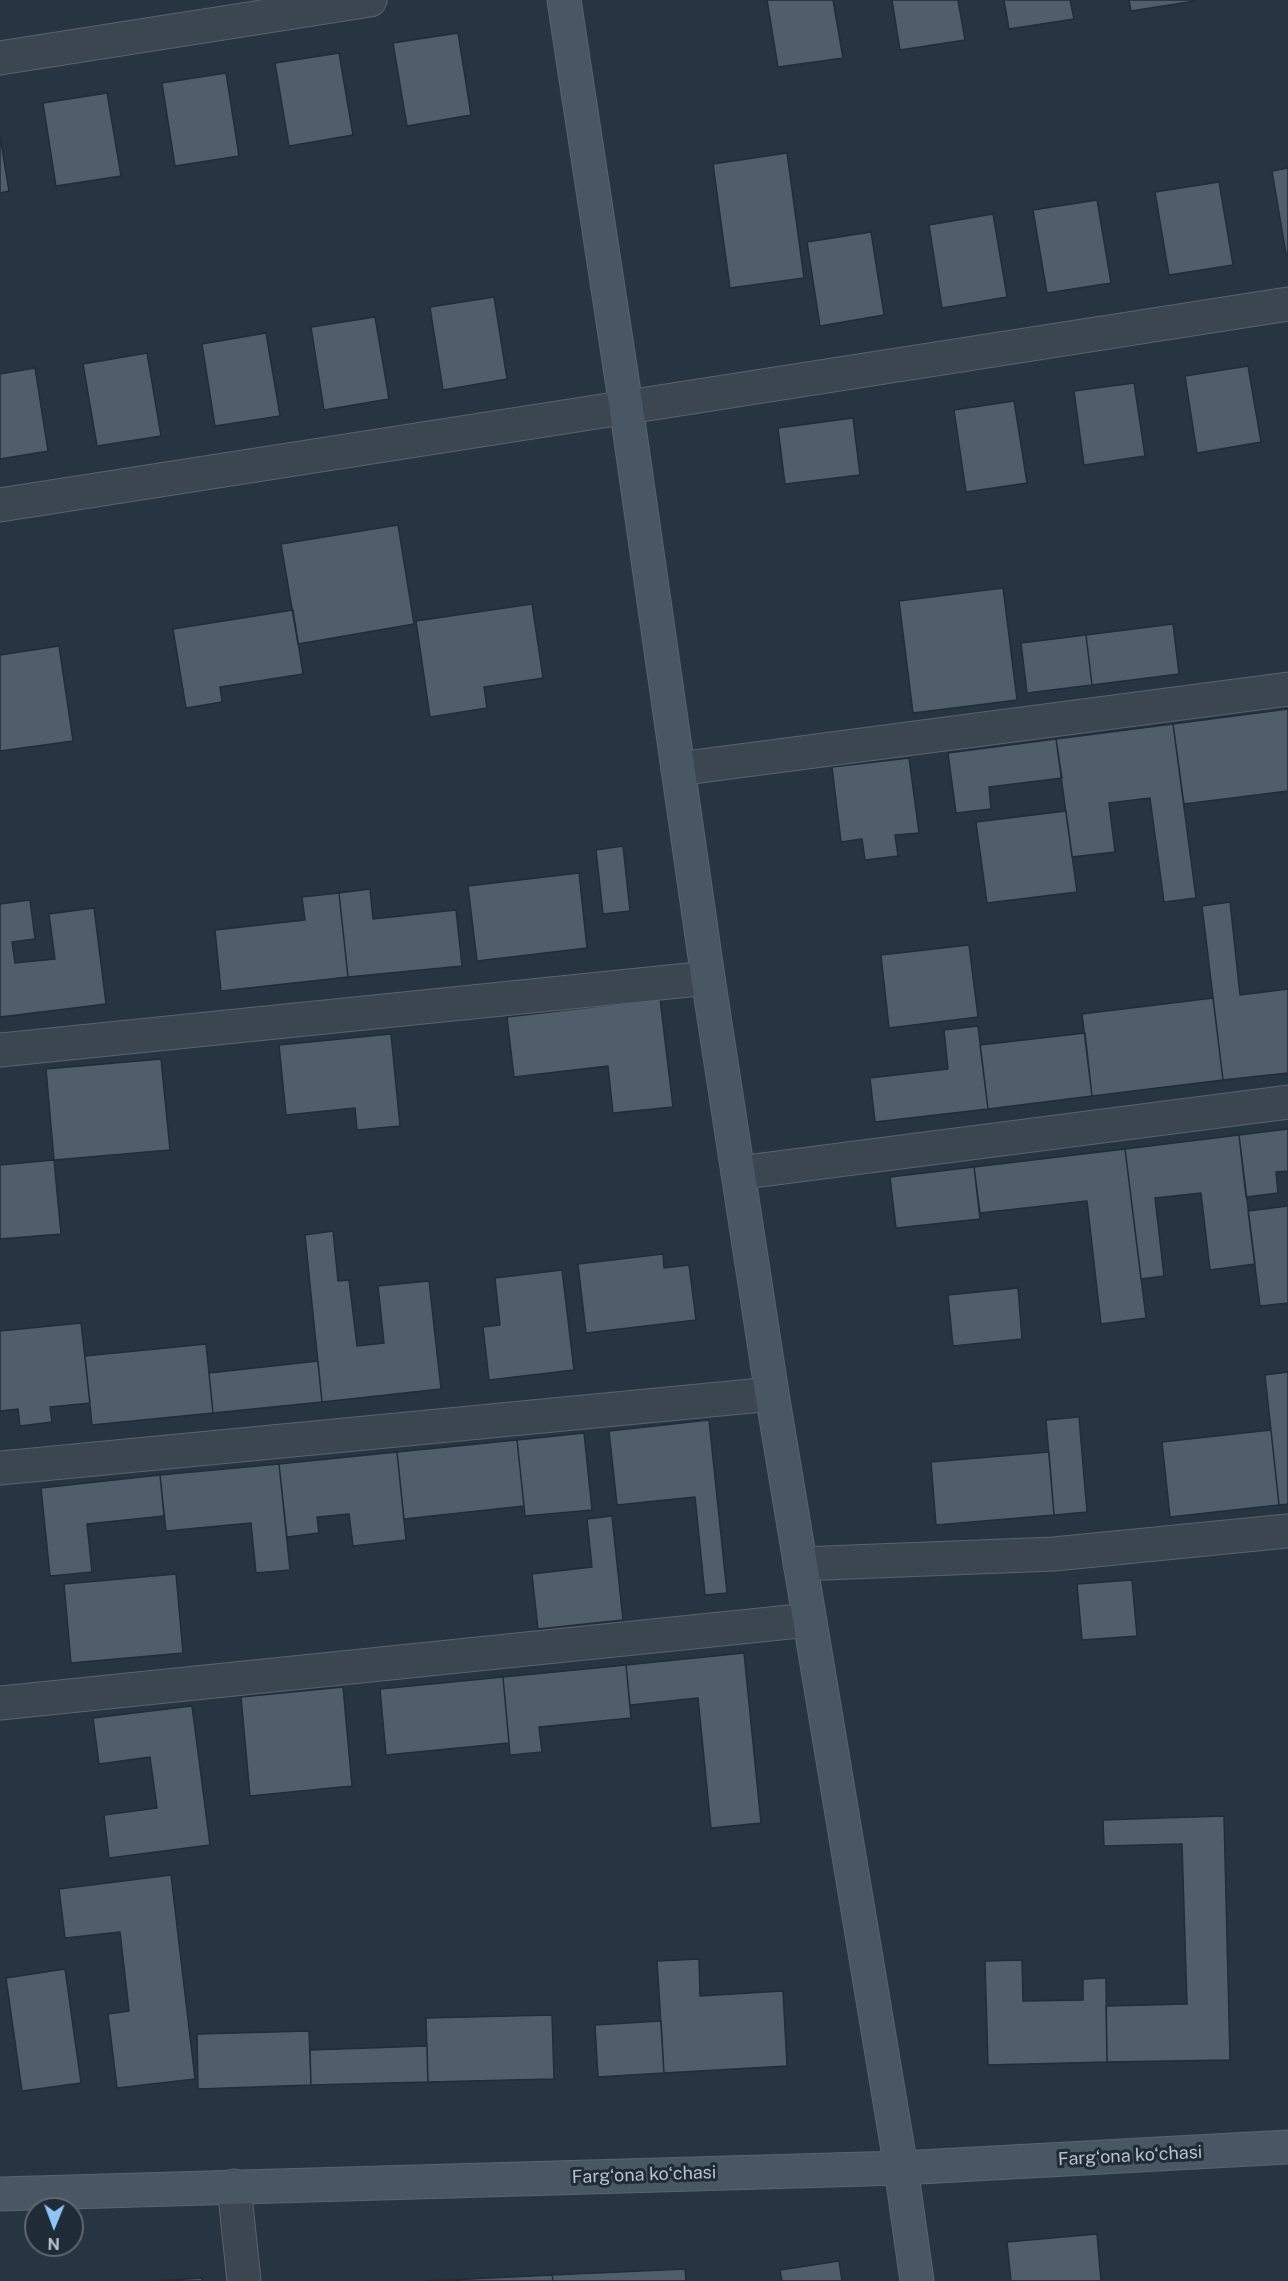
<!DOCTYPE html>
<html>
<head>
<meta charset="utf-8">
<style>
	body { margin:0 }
	#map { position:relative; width:1288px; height:2281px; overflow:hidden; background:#263541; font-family:"Public Sans",sans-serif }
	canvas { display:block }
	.north { position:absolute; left:24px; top:2197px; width:60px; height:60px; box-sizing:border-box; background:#1f2b36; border:2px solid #5c6772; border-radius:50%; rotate:181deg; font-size:16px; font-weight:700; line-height:24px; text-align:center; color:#b7c1cb }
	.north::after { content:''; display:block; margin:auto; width:21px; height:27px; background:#91c4f6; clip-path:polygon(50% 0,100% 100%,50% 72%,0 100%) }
</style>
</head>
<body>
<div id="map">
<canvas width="1288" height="2281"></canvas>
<div class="north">N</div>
</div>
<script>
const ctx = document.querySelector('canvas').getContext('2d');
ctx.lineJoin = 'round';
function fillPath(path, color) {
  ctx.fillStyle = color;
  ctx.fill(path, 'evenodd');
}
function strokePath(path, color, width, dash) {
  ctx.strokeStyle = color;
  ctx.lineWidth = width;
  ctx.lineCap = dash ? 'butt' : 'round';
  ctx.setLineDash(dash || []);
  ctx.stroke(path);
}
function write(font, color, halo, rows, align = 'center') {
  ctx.font = font + ' "Public Sans",sans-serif';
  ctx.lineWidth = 6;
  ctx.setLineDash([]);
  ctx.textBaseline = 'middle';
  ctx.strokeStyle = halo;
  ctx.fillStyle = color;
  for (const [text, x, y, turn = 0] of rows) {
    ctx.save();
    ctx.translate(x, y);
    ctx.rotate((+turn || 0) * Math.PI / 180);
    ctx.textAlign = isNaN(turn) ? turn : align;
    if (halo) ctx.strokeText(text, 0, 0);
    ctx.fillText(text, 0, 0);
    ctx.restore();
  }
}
const building = new Path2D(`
	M767,0H833L843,58L778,67Z
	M892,0H958L965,40L900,50Z
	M1004,0H1070L1074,19L1009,29Z
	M1129,0H1195V1L1131,11Z
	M458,33L471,115L407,126L393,43Z
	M339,53L353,135L289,146L275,63Z
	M226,73L239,156L175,166L162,83Z
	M107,93L121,176L56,186L43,103Z
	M0,136L9,191L0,193Z
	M787,153L804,278L730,288L713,164Z
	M1288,168V253L1286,254L1272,171Z
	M1219,182L1233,265L1169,275L1155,192Z
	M1097,200L1111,283L1047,293L1033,210Z
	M993,214L1007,297L942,308L929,225Z
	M871,232L884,315L820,326L807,242Z
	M494,297L507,379L443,390L430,307Z
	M375,317L389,399L324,410L311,327Z
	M266,333L280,416L215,426L202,344Z
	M147,353L161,436L97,446L83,364Z
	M1248,366L1261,442L1197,453L1185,376Z
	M35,368L48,451L0,459V374Z
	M1134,383L1145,456L1084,465L1074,391Z
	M1014,401L1027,483L966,492L954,410Z
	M853,418L860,475L785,484L778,428Z
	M398,525L414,624L298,644L281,544Z
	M1003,588L1017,700L913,713L899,601Z
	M532,604L543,678L484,687L487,708L430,717L416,621Z
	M293,610L303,674L220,687L222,702L186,708L173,629Z
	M1173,624L1179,674L1092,685L1086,635Z
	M1086,635L1092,685L1027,693L1021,643Z
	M59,646L73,741L0,751V655Z
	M1288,709V791L1184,804L1173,724Z
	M1173,724L1196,898L1164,902L1150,798L1109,803L1115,852L1072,857L1056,739Z
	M1056,739L1062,778L989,787L991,809L956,813L948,753Z
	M909,758L919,833L895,835L898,856L865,860L862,839L841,842L832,767Z
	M1066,811L1077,892L987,903L976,822Z
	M623,846L630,911L603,914L596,850Z
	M579,873L587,948L477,961L468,886Z
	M370,889L373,919L456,910L462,966L348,977L339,893Z
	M339,893L348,977L221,991L215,930L305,920L302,897Z
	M30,900L35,939L12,942L15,963L55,959L49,914L94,908L106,1004L0,1017V904Z
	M1230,902L1240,995L1288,989V1073L1223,1080L1202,906Z
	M969,945L978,1017L889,1028L881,955Z
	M1213,998L1223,1080L1092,1096L1082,1014Z
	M660,999L673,1107L613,1113L608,1066L514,1077L507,1017Z
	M978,1026L988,1109L875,1122L870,1078L948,1069L944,1030Z
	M1085,1033L1092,1096L988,1109L980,1045Z
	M391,1034L400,1126L357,1130L355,1108L286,1115L279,1045Z
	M161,1059L170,1150L54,1160L46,1069Z
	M1288,1129V1171L1276,1172L1278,1193L1246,1197L1239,1135Z
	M1239,1135L1255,1264L1210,1270L1201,1193L1155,1198L1164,1276L1141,1279L1125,1149Z
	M1125,1149L1146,1318L1101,1324L1087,1201L980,1213L974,1167Z
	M54,1160L61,1234L0,1239V1165Z
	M974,1167L980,1219L896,1228L890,1177Z
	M1288,1206V1303L1260,1306L1248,1211Z
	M333,1231L338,1281L349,1280L357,1346L384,1343L378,1286L429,1281L441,1389L322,1402L305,1235Z
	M663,1254L664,1268L689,1265L696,1320L586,1333L578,1264Z
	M562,1270L574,1370L489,1380L483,1327L500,1325L495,1278Z
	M1018,1288L1022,1339L953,1346L948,1295Z
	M81,1323L90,1403L50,1407L52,1422L20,1426L18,1409L0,1411V1331Z
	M206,1344L213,1413L92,1425L85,1356Z
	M318,1361L322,1402L213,1413L209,1373Z
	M1288,1372V1504L1279,1505L1265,1375Z
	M1079,1417L1087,1512L1054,1515L1046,1420Z
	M709,1420L727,1593L705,1595L695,1497L617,1505L609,1431Z
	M1271,1430L1279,1505L1170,1517L1162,1442Z
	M584,1433L592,1510L525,1516L517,1440Z
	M517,1440L524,1506L404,1519L397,1452Z
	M397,1452L406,1540L353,1546L349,1514L317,1517L319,1533L287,1537L279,1464Z
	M1049,1452L1054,1515L936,1525L931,1462Z
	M279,1464L290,1570L256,1573L251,1523L166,1531L160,1475Z
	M160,1475L164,1516L87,1524L92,1572L50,1576L41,1488Z
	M612,1516L623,1620L538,1629L532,1574L592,1567L587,1519Z
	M176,1574L183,1653L71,1663L64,1584Z
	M1132,1580L1137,1636L1082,1640L1077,1584Z
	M744,1653L761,1823L711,1828L698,1698L630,1705L626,1665Z
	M626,1665L631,1718L539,1727L542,1752L510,1755L503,1677Z
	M503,1677L509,1743L386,1755L380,1689Z
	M343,1687L352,1786L250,1796L241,1697Z
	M192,1706L210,1845L109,1858L104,1815L157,1808L150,1757L99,1764L93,1718Z
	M1224,1816L1230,2060L1107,2062L1106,2006L1187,2004L1182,1844L1104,1846L1103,1820Z
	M171,1875L195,2079L117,2088L108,2014L129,2011L120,1932L65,1938L59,1889Z
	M699,1959L700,1996L783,1991L787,2066L664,2073L657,1961Z
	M1022,1960L1023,2001L1083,2000V1979L1106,1978L1107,2062L988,2065L985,1961Z
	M65,1969L81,2083L22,2091L6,1978Z
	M552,2015L554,2079L428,2082L426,2018Z
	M661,2021L664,2073L598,2077L595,2025Z
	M309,2031L311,2085L198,2089L197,2034Z
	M427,2046L428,2082L311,2085L310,2050Z
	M1097,2234L1101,2281H1011L1007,2242Z
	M839,2261L842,2281H782L780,2270Z
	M685,2269L686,2281H553L552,2275Z
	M552,2275L553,2281H428Z
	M202,2278V2281H158Z`);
const street = new Path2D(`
	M0,58L370,0
	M0,505L1288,304
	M678,769L1288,689
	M0,1050L708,978
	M738,1173L1288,1102
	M0,1468L772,1394
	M800,1564L1054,1554L1288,1531
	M0,1703L809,1620
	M234,2186L244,2281`);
const secondary = new Path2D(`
	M564,0L626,406L708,978L772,1394L901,2168L917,2281
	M0,2194L901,2168L1288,2147`);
const streetNames = [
	["Fargʻona koʻchasi",1130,2156,-3],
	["Fargʻona koʻchasi",644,2175,-2]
];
fillPath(building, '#505e6c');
strokePath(building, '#212d38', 1.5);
strokePath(street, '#58646e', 35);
strokePath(secondary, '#58646e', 35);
strokePath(street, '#3b4651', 33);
strokePath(secondary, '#495664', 33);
write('18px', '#b7c1cb', '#1f2b36', streetNames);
</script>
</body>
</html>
